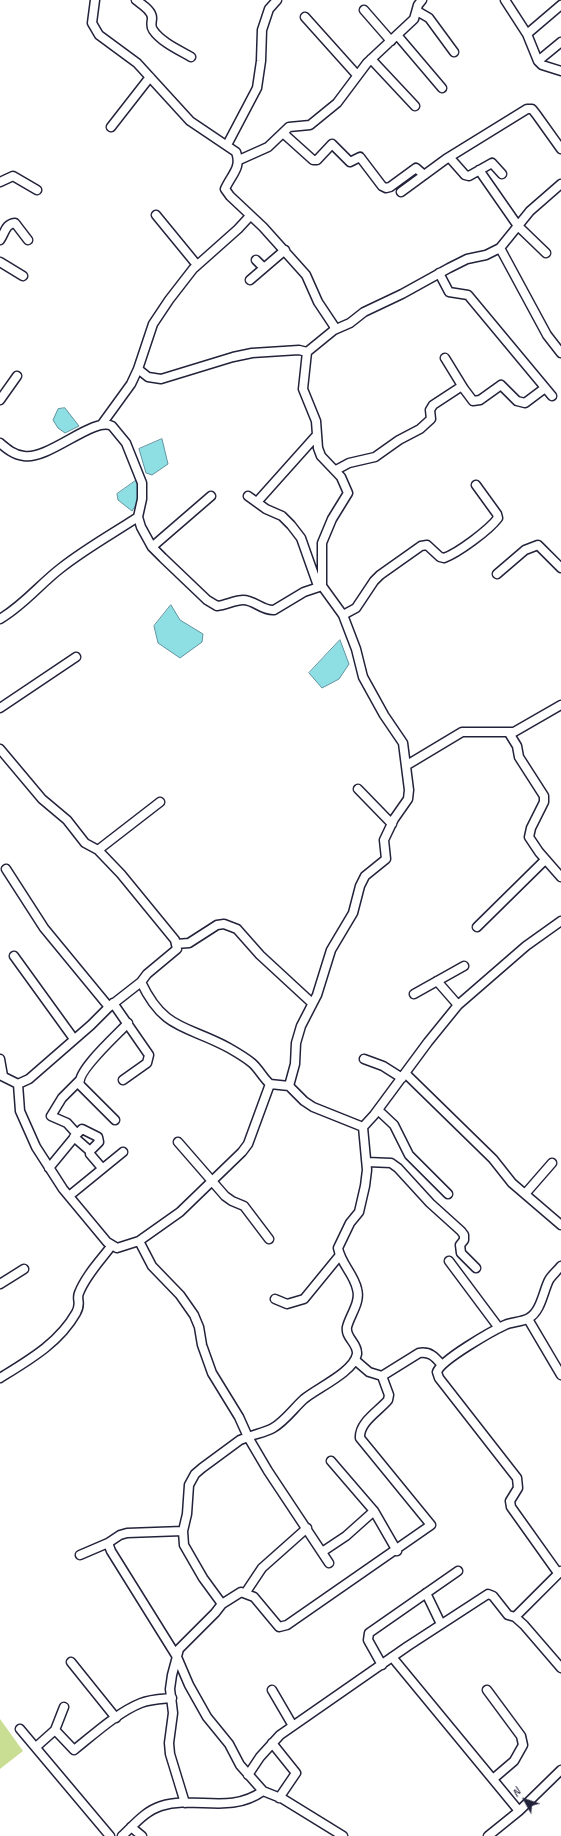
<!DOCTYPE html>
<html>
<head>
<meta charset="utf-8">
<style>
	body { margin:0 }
	#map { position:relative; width:561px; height:1836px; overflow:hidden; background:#fff; font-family:Caveat,sans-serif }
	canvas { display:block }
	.north { position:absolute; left:505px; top:1780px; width:40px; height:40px; -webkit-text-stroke:3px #fff; paint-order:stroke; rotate:310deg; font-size:11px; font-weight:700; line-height:16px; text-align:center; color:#22223b }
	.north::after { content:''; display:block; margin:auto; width:14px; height:18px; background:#22223b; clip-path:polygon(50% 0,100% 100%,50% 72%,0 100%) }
</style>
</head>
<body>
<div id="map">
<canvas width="561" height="1836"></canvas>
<div class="north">N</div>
</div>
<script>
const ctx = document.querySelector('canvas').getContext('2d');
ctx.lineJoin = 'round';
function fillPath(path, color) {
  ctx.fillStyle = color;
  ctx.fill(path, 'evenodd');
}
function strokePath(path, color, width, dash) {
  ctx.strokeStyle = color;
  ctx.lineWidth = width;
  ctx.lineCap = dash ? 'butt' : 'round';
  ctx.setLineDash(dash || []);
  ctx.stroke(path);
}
const green = new Path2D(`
	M0,1719L23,1751L0,1769Z`);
const water = new Path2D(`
	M65,408L79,426L65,433L58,428L53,420L58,409Z
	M162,439L168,464L152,475L146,473L139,449Z
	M138,479L139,500L132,511L118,500L117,494Z
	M171,605L180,620L203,634L202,642L180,658L158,643L154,626Z
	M340,640L349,664L339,679L322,688L309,673Z`);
const street = new Path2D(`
	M95,0L92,23L99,35L137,63L190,121L236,152C242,168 231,175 225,189L230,196L263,227L306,275L318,302L334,326V330L307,352L303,389L316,421L318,448L321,456L341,477L348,493L332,519L322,543V586
	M136,0C141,4 152,10 152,18C152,22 150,26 153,30C161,42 179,50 191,57
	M505,0L527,34L538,61L542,65L561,71
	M364,10L391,41
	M417,11L429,18L454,52
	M305,17L357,75
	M527,34L561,5
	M397,35L442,88
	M371,59L415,106
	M538,61L561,42
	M111,127L150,77
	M283,133L313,160H317L332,144L350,162L360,157L382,186L386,188L390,187L416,168L424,175
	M227,145L257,88L261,61L262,30L269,9L277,0
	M450,158L465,175L469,176L492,163L502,174
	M239,160L268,147L289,127L310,125L337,103L367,63L414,19L418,5L422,0
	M479,170L518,226L546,253
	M0,182L13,176L37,190
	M401,192L446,159L527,109H532L536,114L561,149
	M156,215L197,265
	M0,240C5,233 5,224 15,223L28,240
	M500,248L547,335L561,353
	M256,260L264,268
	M0,262L23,276
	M439,273L449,292L468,295L552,396
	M250,280L285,250
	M334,330L350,323L364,312L402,294L449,268L467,259L486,255L500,248L530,211L561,184
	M445,358L464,389L473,401L480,400L501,385L517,401L525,403L545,388
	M138,369L148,377L161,379L233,357L252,353L299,350L307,352
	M0,400L17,376
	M102,424L131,384L138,369L153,324L169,300L193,269L238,229L250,216
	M0,443C7,449 14,455 24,456C49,460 94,416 112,426L126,443L142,483V499L138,517L141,527L152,547L163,558L207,600L217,606C226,605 235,600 243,600C255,600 262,611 274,610L304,592L322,586L343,615L356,649L363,677L384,715L403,743L409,790L408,799L394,819L384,840L386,859L365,876L360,886L353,913L331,950L317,995L301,1026L296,1043L295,1064L289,1086L304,1101L313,1107L363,1127L374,1115L428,1042L458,1005L526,946L561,921
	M336,470L349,463L375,457L399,440L420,429L431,419L430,410L433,405L462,386
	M248,496L266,509L282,516L291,525L301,538L318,586
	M257,502L316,436
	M152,547L211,496
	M497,574L525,550L538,545L561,568
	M343,615L356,608L374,581L380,575L421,546L427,545L440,557L444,558C458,553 489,530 498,518L497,514L476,485
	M0,619C24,605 40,584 61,568C85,549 112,534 138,517
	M0,708L76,657
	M509,733L517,746L519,757L544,796V802L531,828L529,837L539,852L561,877
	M0,749L42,799L67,820L85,843L98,850L121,874L175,940L177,949L147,974L141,982L109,1007L91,1025L29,1079L18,1084L0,1075
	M407,765L462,732H514L561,705
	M358,789L392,824
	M98,850L160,802
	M6,869L44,928L109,1007
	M477,927L545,860
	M176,944L189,943L217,925L224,924L237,929L260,955L312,1003
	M14,956L74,1039
	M437,981L458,1005
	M141,982C164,1031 187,1025 229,1048C236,1052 246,1058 252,1063C259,1069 263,1078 270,1084L289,1086
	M414,994L464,966
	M113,1003L149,1055L147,1063L123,1080
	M0,1059L3,1076
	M364,1059L383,1066L402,1078
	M405,1073L493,1159L512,1183L561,1225
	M18,1084L20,1111L36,1147L63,1189L107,1242L117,1248L139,1241L180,1212L242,1152L248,1144L270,1084
	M378,1110L394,1125L409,1155L448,1194
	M115,1120L80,1085C75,1072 118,1034 128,1023
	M74,1137L90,1151L99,1142L98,1137L82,1129L77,1134
	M178,1142L225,1196L232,1201L244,1206L269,1239
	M90,1151V1154L102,1168
	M367,1162L391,1163L398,1168L430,1203L461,1231L464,1235V1240L460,1245L461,1253L476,1268
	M49,1168L77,1134L67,1123L51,1116L62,1098L79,1081
	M525,1194L552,1163
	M69,1196L123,1152
	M139,1241L152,1266L180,1295L194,1315L199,1327L202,1345L212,1373L239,1417L248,1437C256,1434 266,1432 273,1428C285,1421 294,1408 304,1399C317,1388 354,1372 357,1354C358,1343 345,1338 347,1327C350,1315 361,1302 357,1289C354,1274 341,1264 338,1248L350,1223L359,1212L365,1186L367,1170L363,1127
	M449,1261L499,1328
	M0,1284L24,1269
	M275,1299L287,1304L304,1299L340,1255
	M528,1319L561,1375
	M355,1360L369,1372L382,1376L419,1353C430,1351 435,1357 441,1364
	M0,1378C29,1360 59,1343 76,1313C82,1303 76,1300 79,1293C86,1275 101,1260 112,1245
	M331,1461L374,1511L397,1551
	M183,1531L127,1533L120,1535L108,1543L111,1551L177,1657L189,1685L207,1717L229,1744L240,1765L263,1791
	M322,1552L346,1536L374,1511
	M80,1555L108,1543
	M558,1573L511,1507L510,1501L518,1488L517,1478L439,1378L437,1372C441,1360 492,1331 505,1325C512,1322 522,1322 529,1318C541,1311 543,1292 549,1280C552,1275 557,1271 561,1266
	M246,1592L262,1568L307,1528
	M426,1593L441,1624
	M222,1604L203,1578L184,1545L183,1531L187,1514L189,1485L195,1474L202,1468L240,1440L248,1437L268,1471L329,1563
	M515,1617L561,1571
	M392,1657L519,1811
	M71,1662L116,1718
	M382,1665L368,1640L369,1633L458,1571
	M272,1690L293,1726
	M487,1690L521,1736L523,1745L514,1761L493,1779
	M20,1729L110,1836
	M55,1730L64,1707
	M272,1743L296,1773L279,1798
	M36,1747L55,1730L74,1750C93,1735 118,1712 141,1703C151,1699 161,1699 172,1698
	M248,1775L260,1757L280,1735L408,1646L488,1594L493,1596L508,1615L515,1617L524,1625L561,1668
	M185,1803L170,1754L169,1743L173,1713L170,1689L172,1675L179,1649L215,1613L222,1604L241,1592L254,1597L279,1627L287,1625L431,1525L360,1438C359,1422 379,1411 388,1400L389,1395L382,1376
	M131,1827L142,1836
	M122,1836C134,1825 145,1811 161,1806C195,1795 229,1815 263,1791L283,1799L343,1836
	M488,1836L519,1811L561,1770`);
fillPath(green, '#cade93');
fillPath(water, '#8ddfe3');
strokePath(water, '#6293a0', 1);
strokePath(street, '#22223b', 11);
strokePath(street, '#fff', 8);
</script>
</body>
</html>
